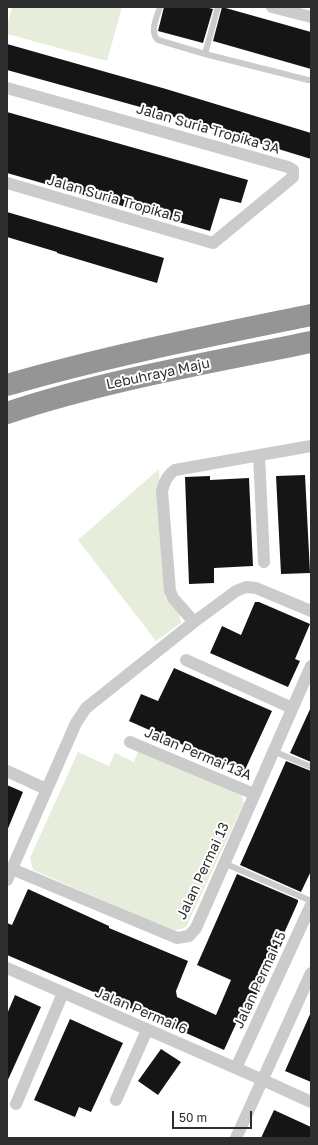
<!DOCTYPE html>
<html>
<head>
<meta charset="utf-8">
<style>
	body { margin:0 }
	#map { position:relative; width:318px; height:1145px; overflow:hidden; background:#fff; font-family:"Golos Text",sans-serif }
	canvas { display:block }
	.frame { position:absolute; inset:0; border:8px solid #2e2e2e; pointer-events:none }
	.scale { position:absolute; left:172px; top:1111px; width:80px; height:18px; box-sizing:border-box; border:2px solid #2e2e2e; border-top:0; padding-left:5px; font-size:12px; line-height:14px; white-space:nowrap; color:#2e2e2e; -webkit-text-stroke:3px #fff; paint-order:stroke }
</style>
</head>
<body>
<div id="map">
<canvas width="318" height="1145"></canvas>
<div class="frame"></div>
<div class="scale">50 m</div>
</div>
<script>
const ctx = document.querySelector('canvas').getContext('2d');
ctx.lineJoin = 'round';
function fillPath(path, color) {
  ctx.fillStyle = color;
  ctx.fill(path, 'evenodd');
}
function strokePath(path, color, width, dash) {
  ctx.strokeStyle = color;
  ctx.lineWidth = width;
  ctx.lineCap = dash ? 'butt' : 'round';
  ctx.setLineDash(dash || []);
  ctx.stroke(path);
}
function write(font, color, halo, rows, align = 'center') {
  ctx.font = font + ' "Golos Text",sans-serif';
  ctx.lineWidth = 4;
  ctx.setLineDash([]);
  ctx.textBaseline = 'middle';
  ctx.strokeStyle = halo;
  ctx.fillStyle = color;
  for (const [text, x, y, turn = 0] of rows) {
    ctx.save();
    ctx.translate(x, y);
    ctx.rotate((+turn || 0) * Math.PI / 180);
    ctx.textAlign = isNaN(turn) ? turn : align;
    if (halo) ctx.strokeText(text, 0, 0);
    ctx.fillText(text, 0, 0);
    ctx.restore();
  }
}
const green = new Path2D(`
	M12,7H122L107,61L7,34V26Z
	M159,469L165,597L179,613L181,623L156,641L78,540Z
	M139,748L241,795L244,803L186,927L174,931L33,870L30,858L78,752L109,766L115,753L134,762Z`);
const building = new Path2D(`
	M164,7H205L213,9L203,43L158,31Z
	M222,7L311,32V69L213,41Z
	M7,44L166,89L311,133V159L151,110L7,70Z
	M7,112L248,180L241,203L220,198L210,231L7,173Z
	M7,212L164,258L157,283L57,253V252L7,237Z
	M305,475L310,573L281,574L276,476Z
	M210,476V480L249,478L253,566L214,568V583L189,584L185,477Z
	M255,602H259L310,624L295,659L300,661L288,687L210,653L222,626L241,635Z
	M174,668L272,711L244,772L129,721L141,694L158,701Z
	M311,707V762L290,753Z
	M286,761L311,771V871L301,892L240,865Z
	M7,785L23,792L7,831Z
	M237,874L298,900V902L246,1018L240,1015L224,1050L110,999L7,955V923L12,925L28,889L109,926V928L188,961L176,991L177,997L216,1015L231,980L197,965Z
	M15,995L41,1007L7,1082V1014Z
	M311,1012V1082L285,1071Z
	M70,1019L123,1043L91,1112L79,1107L75,1117L34,1100Z
	M161,1049L181,1062L158,1095L138,1081Z
	M274,1110L311,1127V1138H261Z`);
const lane = new Path2D(`
	M160,7C157,17 149,32 158,40L205,54L308,80H311
	M205,54L218,7
	M273,751L311,767
	M224,863L311,901`);
const street = new Path2D(`
	M272,7L311,17
	M7,88L288,167L293,170V177L213,243L7,183
	M259,455L264,562
	M194,622L173,598L170,591L162,491C164,482 167,475 175,470L311,446
	M186,660L292,708
	M130,742L254,794
	M7,771L46,789
	M12,869L177,938L189,936L196,928L311,666
	M7,880L76,723L86,708L194,622L236,591L246,587L256,588L311,611
	M7,968L263,1080L311,1102
	M236,1068L311,905
	M116,1100L147,1030
	M16,1104L63,993
	M236,1138L311,973`);
const highway = new Path2D(`
	M7,385C107,356 209,336 311,315
	M7,413C106,380 209,363 311,342`);
const streetNames = [
	["Jalan Suria Tropika 3A",208,129,16],
	["Jalan Suria Tropika 5",114,199,16],
	["Lebuhraya Maju",158,374,-12],
	["Jalan Permai 13A",198,754,23],
	["Jalan Permai 13",203,871,-65],
	["Jalan Permai 15",260,980,-65],
	["Jalan Permai 6",141,1011,23]
];
fillPath(green, '#e6eddb');
fillPath(building, '#151515');
strokePath(lane, '#cbcbcb', 6);
strokePath(street, '#cbcbcb', 12);
strokePath(highway, '#959595', 22);
write('14px', '#2e2e2e', '#fff', streetNames);
</script>
</body>
</html>
